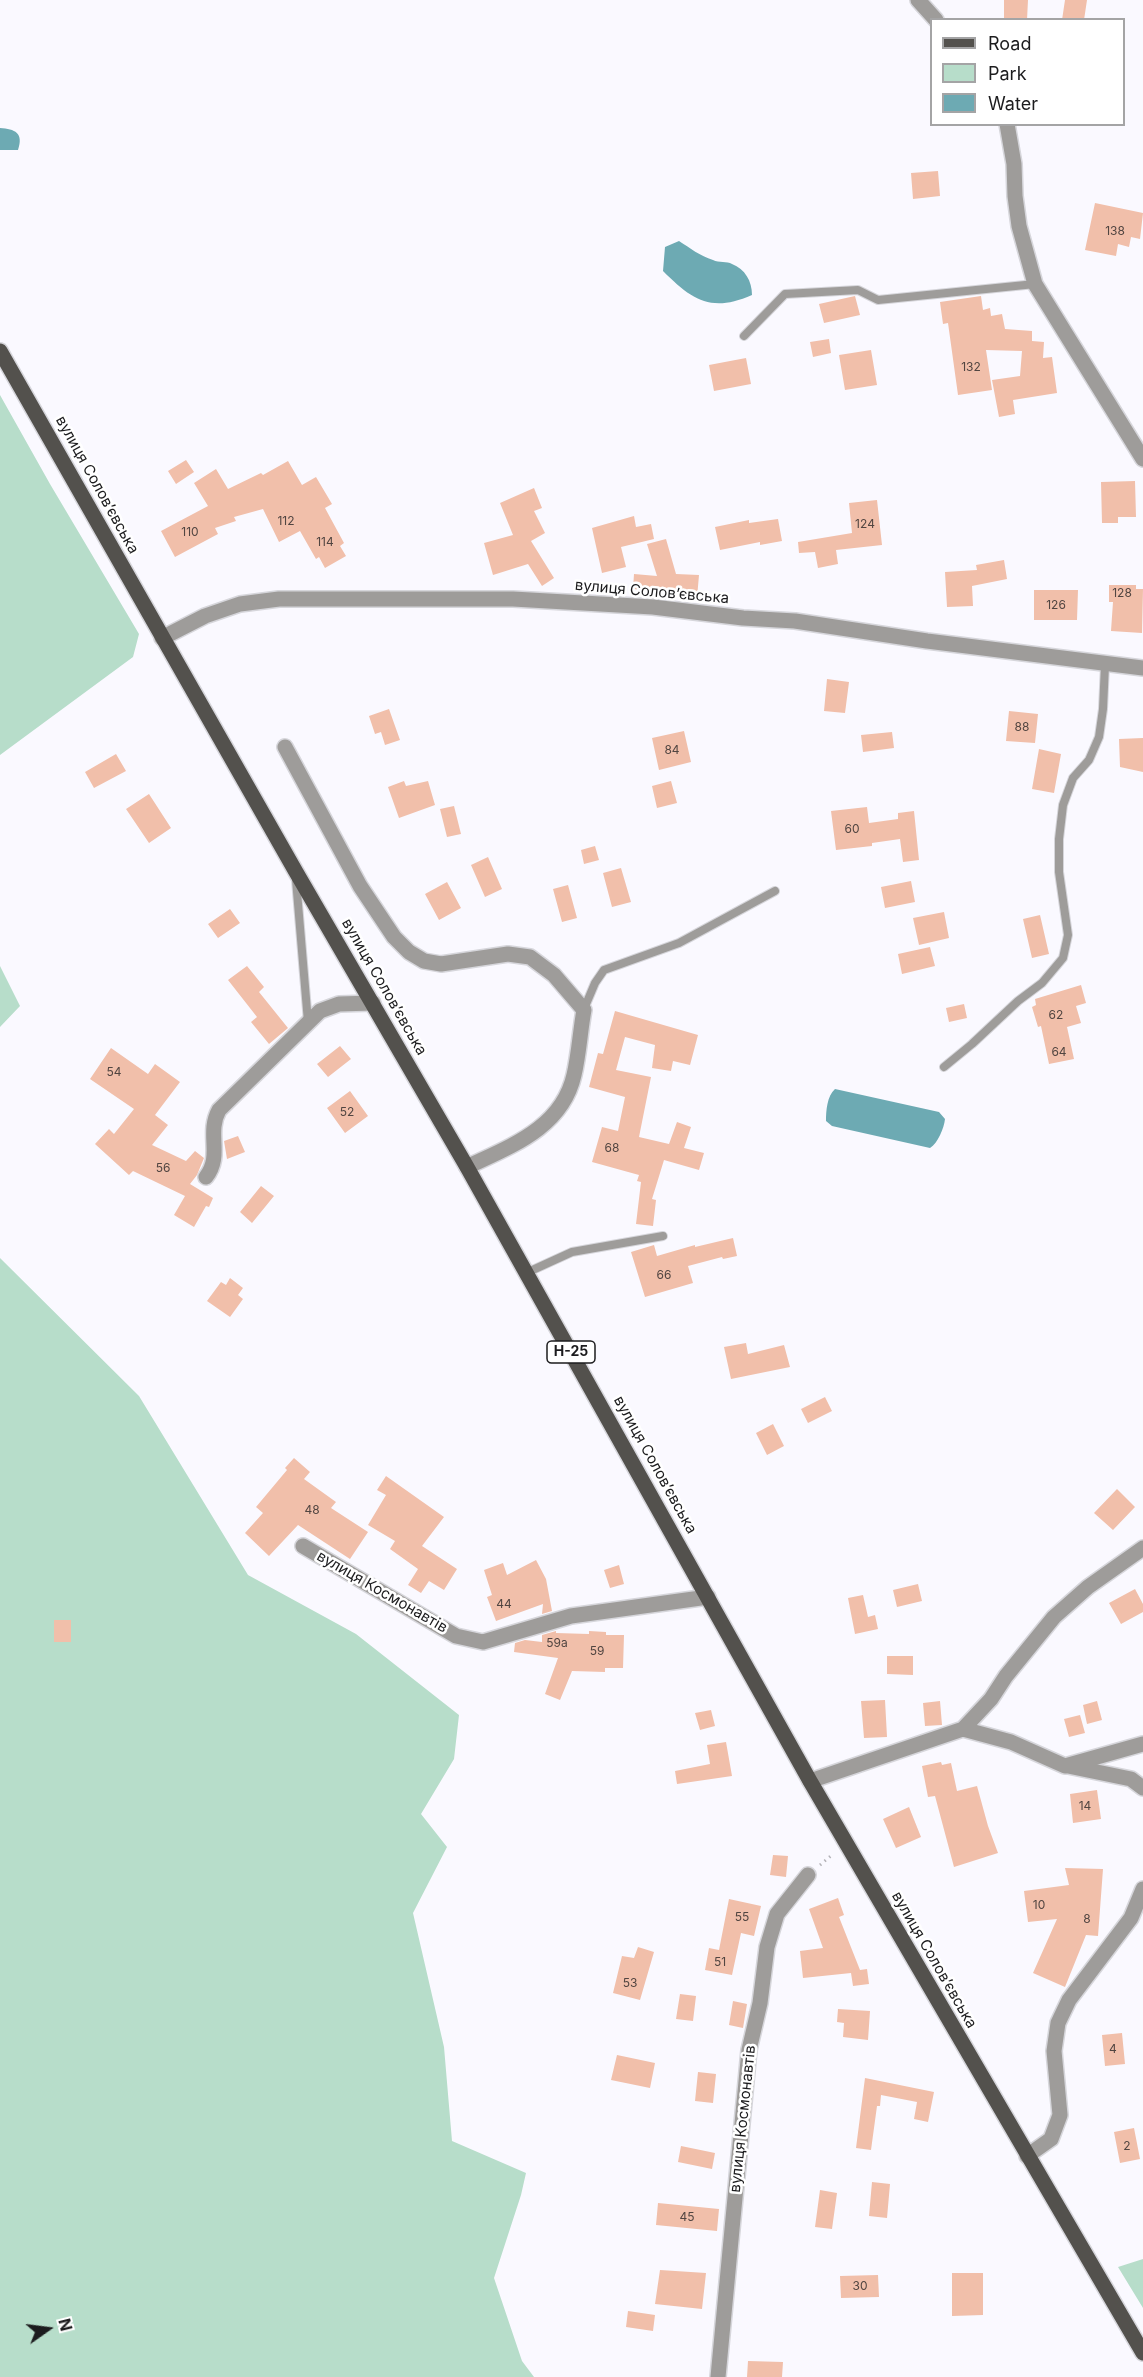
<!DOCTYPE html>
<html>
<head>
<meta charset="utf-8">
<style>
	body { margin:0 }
	#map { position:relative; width:1143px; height:2377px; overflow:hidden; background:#faf9ff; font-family:Inter,sans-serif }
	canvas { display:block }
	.legend { position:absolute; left:930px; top:18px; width:195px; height:108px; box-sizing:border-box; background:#fff; border:2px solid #a4a4a5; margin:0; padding:8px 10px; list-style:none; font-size:18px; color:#1c1c1e }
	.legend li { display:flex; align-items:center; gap:12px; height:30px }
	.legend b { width:30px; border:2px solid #a4a4a5 }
	.north { position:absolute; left:18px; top:2299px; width:60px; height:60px; -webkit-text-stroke:4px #fff; paint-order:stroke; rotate:76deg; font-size:16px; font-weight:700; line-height:24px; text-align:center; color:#1c1c1e }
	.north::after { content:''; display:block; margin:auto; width:21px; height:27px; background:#1c1c1e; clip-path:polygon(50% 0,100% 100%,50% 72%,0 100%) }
</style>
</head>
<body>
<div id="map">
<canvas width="1143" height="2377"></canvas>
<ul class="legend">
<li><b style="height:8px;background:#53514d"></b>Road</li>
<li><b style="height:16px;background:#b7ddca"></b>Park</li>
<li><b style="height:16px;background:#6daab3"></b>Water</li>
</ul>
<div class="north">N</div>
</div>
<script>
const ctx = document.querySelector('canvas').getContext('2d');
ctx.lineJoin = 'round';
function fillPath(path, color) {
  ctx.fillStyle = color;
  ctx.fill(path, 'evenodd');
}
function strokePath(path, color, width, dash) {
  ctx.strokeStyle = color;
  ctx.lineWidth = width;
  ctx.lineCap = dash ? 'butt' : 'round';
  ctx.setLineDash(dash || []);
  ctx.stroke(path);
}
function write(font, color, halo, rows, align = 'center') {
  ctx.font = font + ' Inter,sans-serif';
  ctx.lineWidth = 5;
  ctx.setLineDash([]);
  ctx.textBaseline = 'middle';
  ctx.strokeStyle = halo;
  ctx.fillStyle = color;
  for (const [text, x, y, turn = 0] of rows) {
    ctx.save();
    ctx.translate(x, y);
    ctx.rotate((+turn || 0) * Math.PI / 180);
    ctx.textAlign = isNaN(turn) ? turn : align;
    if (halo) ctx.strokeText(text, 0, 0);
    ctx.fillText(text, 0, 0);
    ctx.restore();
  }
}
const green = new Path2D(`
	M0,395L50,484L139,634L133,657L0,755Z
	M0,966L20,1006L0,1027Z
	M0,1258L139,1396L248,1575L356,1634L459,1715L454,1759L421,1814L447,1847L413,1913L444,2047L452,2141L526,2173L521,2195L494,2278L522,2361L534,2377H0Z
	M1143,2259V2308L1118,2267Z`);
const water = new Path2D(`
	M0,128C15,129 24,133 18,150H0Z
	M679,241C690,248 700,256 713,260C719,263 727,261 732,264C745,269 752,281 752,295C711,313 692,300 663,271L665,247Z
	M835,1089L939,1112L945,1119C944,1128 938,1143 930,1148L832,1126L826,1121C826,1111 827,1096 835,1089Z`);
const building = new Path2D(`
	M1004,0H1028L1027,20H1004Z
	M1065,0H1087L1084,20H1062Z
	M938,171L940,196L913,199L911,173Z
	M1095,203L1143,213L1140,239L1131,237L1129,247L1118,244L1116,256L1085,250Z
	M855,296L860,315L824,323L819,304Z
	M981,296L983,310L990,308L991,316L1002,314L1005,329L1032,331V341L1044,342L1043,358L1052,357L1057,393L1013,400L1015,414L999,417L992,380L1020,376L1022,351L986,350L992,390L958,395L948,323L943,324L940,302Z
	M829,339L831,353L813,357L810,342Z
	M871,350L877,385L845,390L839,355Z
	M746,358L751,384L714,391L709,365Z
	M186,460L194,472L176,484L168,471Z
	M288,461L302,485L316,477L332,504L325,508L344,543L340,546L346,556L325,568L319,557L316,559L300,531L279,542L263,509L234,517L236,521L215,528L218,534L175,557L161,531L208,506L194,483L216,469L228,489L261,473L263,475Z
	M1135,481L1136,517H1118V523H1102L1101,482Z
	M534,488L542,508L534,511L545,533L531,541L554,578L542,586L528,564L493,575L484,543L513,535L500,503Z
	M877,500L882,545L836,550L838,564L818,568L815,552L799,553L798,542L852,533L849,503Z
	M634,516L636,527L651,524L654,539L621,547L626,567L602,573L592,528Z
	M778,519L782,541L760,545V542L720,550L715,527L749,520V523Z
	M666,539L676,574L699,575L697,598L678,597V593L633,589L634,574L657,576L647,544Z
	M1004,560L1007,579L972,586L973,606L947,607L945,572L977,570L976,565Z
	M1109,585H1136V589H1143L1142,633L1111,631L1113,602H1109Z
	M1034,590H1078L1077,620H1034Z
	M827,679L849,682L845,713L824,711Z
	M389,709L400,740L385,745L381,732L375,734L369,716Z
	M1009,711L1038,714L1035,743L1006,741Z
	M684,731L691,762L659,770L652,738Z
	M892,732L894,748L863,752L861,735Z
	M1143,738V772L1120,767L1119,739Z
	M1039,749L1061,754L1054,793L1032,789Z
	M116,754L126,771L94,788L85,772Z
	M404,781L406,786L428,781L435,805L399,818L388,787Z
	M671,781L677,803L657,808L652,786Z
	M149,794L171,828L149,843L126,809Z
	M454,806L461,834L447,837L440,809Z
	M867,807L869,823L898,819V813L914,811L919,860L903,862L900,839L872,843V846L836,850L831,811Z
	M595,846L599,860L584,864L581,850Z
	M488,857L502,889L485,897L471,865Z
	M621,868L631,902L612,907L603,873Z
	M911,881L915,902L885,908L881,887Z
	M447,882L461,908L439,920L425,894Z
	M568,885L577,918L562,922L553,889Z
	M230,909L240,923L218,938L208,924Z
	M944,912L949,938L919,945L913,918Z
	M1040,915L1049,954L1032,958L1023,919Z
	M930,947L935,966L902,974L898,954Z
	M247,966L264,987L259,992L288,1028L269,1044L251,1022L257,1017L228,980Z
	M1081,985L1086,1003L1076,1006L1081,1023L1067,1027L1074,1059L1049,1064L1041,1026L1038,1027L1032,1007L1036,1005L1035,999Z
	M964,1004L967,1018L949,1022L946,1008Z
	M615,1011L698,1035L690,1065L673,1061L671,1071L652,1068L655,1045L625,1037L616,1070L651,1077L639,1137L669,1144L677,1122L691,1127L684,1148L704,1153L699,1170L664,1160L652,1199L656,1200L653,1226L636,1224L641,1182L637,1181L639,1175L592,1162L602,1127L618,1131L625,1097L589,1087L598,1053L603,1054Z
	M340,1046L351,1059L328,1077L317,1064Z
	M111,1048L148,1074L155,1064L180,1082L155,1115L168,1125L152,1145L186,1161L195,1151L204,1158L197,1175L190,1184L213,1198L209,1207L206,1206L194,1227L174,1215L185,1196L133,1171L129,1175L95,1144L109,1129L114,1134L134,1109L90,1079Z
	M350,1091L368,1116L345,1133L327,1108Z
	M238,1136L245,1152L227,1159L224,1141Z
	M261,1186L274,1196L252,1223L240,1212Z
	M733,1238L737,1256L723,1259L722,1257L688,1266L693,1283L645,1297L631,1252L654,1245L657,1256L695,1245V1247Z
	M230,1278L243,1288L238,1295L243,1299L230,1317L207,1301L221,1282L226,1285Z
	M746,1343L748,1354L784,1345L790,1367L731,1379L724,1347Z
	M825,1397L832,1411L808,1423L801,1409Z
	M773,1424L784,1446L767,1455L756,1433Z
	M294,1458L310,1472L304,1479L336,1502L331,1508L368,1532L350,1559L298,1525L269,1556L245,1533L263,1513L256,1507L287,1470L285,1468Z
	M386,1476L444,1517L422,1546L457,1569L444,1590L429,1581L421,1593L408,1585L418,1569L390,1549L395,1541L368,1525L386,1495L377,1490Z
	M1117,1489L1135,1507L1113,1530L1094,1513Z
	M536,1560L546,1579L552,1611L542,1614L543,1604L496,1621L487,1597L492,1595L484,1570L503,1563L507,1575Z
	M619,1565L624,1584L610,1588L604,1570Z
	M918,1584L922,1601L897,1607L893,1590Z
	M1135,1589L1143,1604V1612L1121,1624L1109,1603Z
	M863,1595L868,1617L875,1615L878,1629L855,1634L848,1598Z
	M54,1620H71V1642H54Z
	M556,1631V1633L589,1634V1631L606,1632V1635H624L623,1668H605V1672L572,1671L560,1700L545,1694L558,1658L514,1652L515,1643L525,1640L542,1642V1635Z
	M887,1656H913V1675L887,1674Z
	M885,1700L887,1737L864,1738L861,1701Z
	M940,1701L942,1725L925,1726L923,1703Z
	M1097,1701L1102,1720L1087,1724L1083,1705Z
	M711,1710L715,1726L700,1730L695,1713Z
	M1080,1715L1085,1733L1069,1737L1064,1719Z
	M726,1742L732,1776L677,1784L675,1771L710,1764L707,1745Z
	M941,1762L942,1765L951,1763L957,1791L977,1786L988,1826L998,1853L954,1867L935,1796L928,1797L922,1766Z
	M1097,1790L1101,1819L1073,1823L1070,1794Z
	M909,1807L921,1837L896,1848L883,1819Z
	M773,1855L788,1856L786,1877L770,1875Z
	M1065,1868L1103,1869L1098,1936L1086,1935L1065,1987L1033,1973L1057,1919L1028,1922L1024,1891L1069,1885Z
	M838,1898L844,1915L839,1917L860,1970L867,1969L869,1984L853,1986L851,1973L803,1978L800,1951L823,1948L809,1909Z
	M729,1899L761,1906L754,1936L741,1933L732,1975L705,1970L709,1948L719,1950Z
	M638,1947L654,1952L640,2000L613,1993L622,1956L634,1958Z
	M680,1994L696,1996L693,2021L676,2019Z
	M733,2001L747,2004L743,2028L729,2025Z
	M838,2009L870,2011L868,2040L843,2037L844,2023L837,2022Z
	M1122,2033L1125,2064L1105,2066L1102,2035Z
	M617,2055L655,2063L650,2088L611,2080Z
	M698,2072L716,2074L713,2103L695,2101Z
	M865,2078L934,2092L928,2122L914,2119L917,2102L881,2095L880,2106H877L871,2150L856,2148Z
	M1134,2128L1140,2159L1120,2163L1114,2132Z
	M681,2146L715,2153L712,2169L678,2162Z
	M872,2182L890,2184L887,2218L869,2216Z
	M820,2190L837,2193L832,2229L815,2227Z
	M658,2203L719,2209L717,2231L656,2225Z
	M660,2270L706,2273L702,2309L655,2304Z
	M952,2273H983V2315L952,2316Z
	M878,2275L879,2297L841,2298L840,2276Z
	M628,2311L655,2315L653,2331L626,2327Z
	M748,2361L783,2362L782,2377H747Z`);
const path = new Path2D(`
	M820,1865L833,1854`);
const lane = new Path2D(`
	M744,336L785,294L858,290L878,300L1035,284
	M296,880L308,1022
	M584,1009L595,983L604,970L679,943L775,891
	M944,1067L972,1044L1018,1001L1042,983L1063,958L1068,935L1059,872V839L1063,805L1073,778L1089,760L1099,737L1103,709L1105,665
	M526,1273L572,1252L663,1236`);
const street = new Path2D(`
	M918,0L936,20
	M1007,124L1014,164L1015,196L1019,226L1035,284L1143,459
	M162,638L205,616L240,604L279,599H513L653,607L743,618L795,621L927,641L1143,668
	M285,747L360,886L394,937L409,952L424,961L441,964L508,954L530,957L554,975L584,1010C580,1032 579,1054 574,1075C562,1128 511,1146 467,1167
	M206,1177C223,1155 206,1134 219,1110L320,1011L339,1004L373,1003
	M303,1546L456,1636L483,1642L571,1616L708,1597
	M963,1729L1011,1742L1065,1766L1143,1744
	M1068,1766L1131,1779L1143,1788
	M810,1781L963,1729L991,1699L1006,1676L1054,1617L1088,1587L1143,1548
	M1027,2156L1051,2139L1060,2115L1054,2051L1058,2023L1069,2000L1131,1918L1143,1889
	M718,2377L749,2050L760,2003L767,1947L777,1914L808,1875`);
const primary = new Path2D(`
	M0,351L296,872L467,1167L810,1781L1143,2353`);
const numberNames = [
	["138",1115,231],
	["132",971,367],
	["112",286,521],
	["124",865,524],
	["110",190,532],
	["114",325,542],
	["128",1122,593],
	["126",1056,605],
	["88",1022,727],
	["84",672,750],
	["60",852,829],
	["62",1056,1015],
	["64",1059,1052],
	["54",114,1072],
	["52",347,1112],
	["68",612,1148],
	["56",163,1168],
	["66",664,1275],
	["48",312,1510],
	["44",504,1604],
	["59а",557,1643],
	["59",597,1651],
	["14",1085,1806],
	["10",1039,1905],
	["55",742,1917],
	["8",1087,1919],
	["51",720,1962],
	["53",630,1983],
	["4",1113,2049],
	["2",1127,2146],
	["45",687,2217],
	["30",860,2286]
];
const shields = [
	[571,1352,48]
];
const shieldNames = [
	["Н-25",571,1352]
];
const streetNames = [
	["вулиця Соловʼєвська",97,485,61],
	["вулиця Соловʼєвська",652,592,5],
	["вулиця Соловʼєвська",384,987,60],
	["вулиця Соловʼєвська",655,1465,61],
	["вулиця Космонавтів",382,1592,30],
	["вулиця Соловʼєвська",934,1960,60],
	["вулиця Космонавтів",743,2119,-84]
];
fillPath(green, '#b7ddca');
fillPath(water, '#6daab3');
fillPath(building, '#f1bfaa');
strokePath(lane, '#d6d6db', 10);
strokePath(street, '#d6d6db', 18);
strokePath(primary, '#d6d6db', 18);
strokePath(path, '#b3b2b7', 3, [1.5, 4.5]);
strokePath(lane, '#9e9c9a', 8);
strokePath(street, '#9e9c9a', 15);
strokePath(primary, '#53514d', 15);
write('12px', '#514541', null, numberNames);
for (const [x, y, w] of shields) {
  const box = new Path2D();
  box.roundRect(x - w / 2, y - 11, w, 22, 4.5);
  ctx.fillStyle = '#fff';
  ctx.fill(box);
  strokePath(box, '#1c1c1e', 1.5);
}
write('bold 14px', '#1c1c1e', null, shieldNames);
write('15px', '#1c1c1e', '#fff', streetNames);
</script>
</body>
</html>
